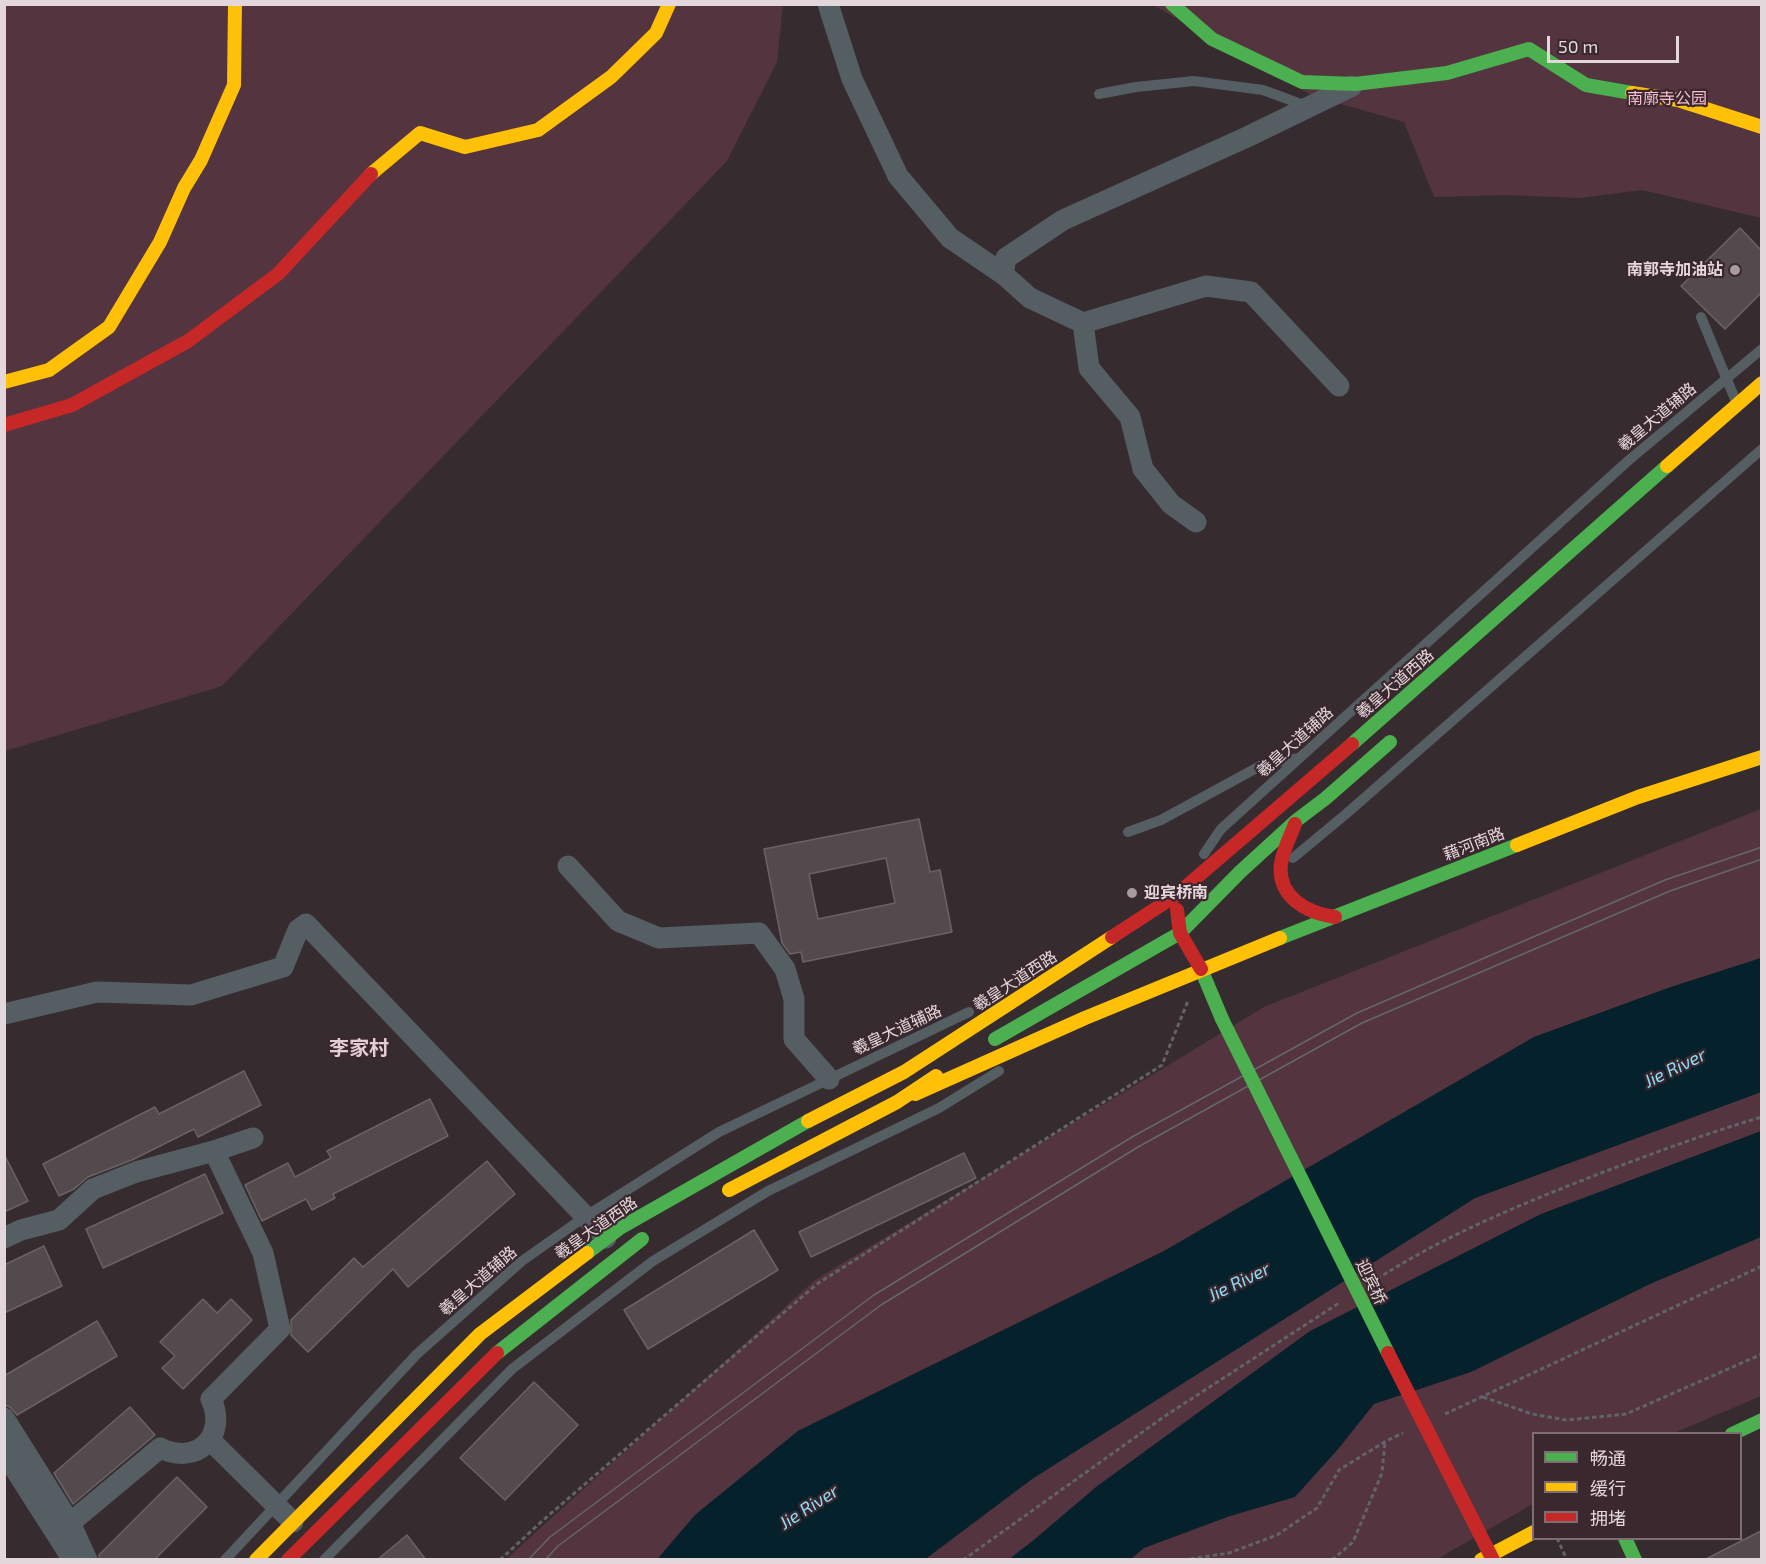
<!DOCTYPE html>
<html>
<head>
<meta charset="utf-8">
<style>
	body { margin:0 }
	#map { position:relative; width:1766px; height:1564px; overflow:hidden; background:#362c2f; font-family:"Exo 2","Noto Sans SC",sans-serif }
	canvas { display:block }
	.frame { position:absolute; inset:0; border:6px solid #e4d7db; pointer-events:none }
	.legend { position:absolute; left:1532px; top:1432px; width:210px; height:108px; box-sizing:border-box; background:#3a282e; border:2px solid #7e6e73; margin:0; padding:8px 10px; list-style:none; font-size:18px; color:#e4d7db }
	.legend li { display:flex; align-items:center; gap:12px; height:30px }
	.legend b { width:30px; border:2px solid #7e6e73 }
	.scale { position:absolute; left:1547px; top:36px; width:132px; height:27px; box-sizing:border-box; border:3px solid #e4d7db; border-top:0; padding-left:8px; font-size:18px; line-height:21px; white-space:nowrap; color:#e4d7db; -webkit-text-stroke:4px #3a282e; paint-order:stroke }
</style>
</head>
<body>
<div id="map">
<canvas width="1766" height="1564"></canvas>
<div class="frame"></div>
<ul class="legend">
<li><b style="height:8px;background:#4caf50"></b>畅通</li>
<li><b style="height:8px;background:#ffc107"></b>缓行</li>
<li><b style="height:8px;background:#c62828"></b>拥堵</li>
</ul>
<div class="scale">50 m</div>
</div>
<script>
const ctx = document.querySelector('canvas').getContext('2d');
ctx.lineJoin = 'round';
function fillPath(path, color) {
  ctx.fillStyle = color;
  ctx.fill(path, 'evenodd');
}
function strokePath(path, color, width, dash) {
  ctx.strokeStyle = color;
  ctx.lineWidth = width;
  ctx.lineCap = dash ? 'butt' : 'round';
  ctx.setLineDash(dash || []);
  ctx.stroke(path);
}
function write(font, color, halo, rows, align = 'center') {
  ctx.font = font + ' "Exo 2","Noto Sans SC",sans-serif';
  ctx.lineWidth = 4.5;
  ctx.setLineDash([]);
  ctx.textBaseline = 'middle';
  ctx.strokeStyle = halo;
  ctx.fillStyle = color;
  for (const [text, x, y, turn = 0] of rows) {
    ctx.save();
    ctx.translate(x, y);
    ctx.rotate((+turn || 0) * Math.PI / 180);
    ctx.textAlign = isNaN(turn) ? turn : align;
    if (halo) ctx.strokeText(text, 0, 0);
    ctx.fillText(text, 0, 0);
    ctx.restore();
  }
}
const green = new Path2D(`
	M5,5H783L777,62L727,161L222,686L5,751Z
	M1153,5H1761V218L1642,190L1580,198L1507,195L1434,197L1404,122L1313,96Z
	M1761,809V958L1668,988L1534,1037L1164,1251L798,1431L695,1515L657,1559L505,1560L815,1280L1264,1007Z
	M1761,1092V1396L1674,1433L1534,1434L1533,1504L1437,1559L925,1560L1032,1479L1475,1198Z`);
const water = new Path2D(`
	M1761,958V1092L1475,1198L1032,1479L925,1559L657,1560L695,1515L798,1431L1164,1251L1534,1037L1668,988Z
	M1761,1131V1237L1650,1284L1471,1372L1374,1404L1339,1448L1295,1497L1230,1516L1144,1548L1131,1559L1008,1560L1035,1539L1096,1487L1310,1331L1541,1214Z`);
const building = new Path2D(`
	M1740,228L1761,250V293L1725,329L1681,286Z
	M919,819L930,872L940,870L952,932L803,962L801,952L790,954L782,943L764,849ZM886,858L895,903L818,919L809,874Z
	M244,1071L261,1105L198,1137L194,1129L132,1160L88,1177L74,1189L59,1196L43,1164L155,1107L159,1114Z
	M430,1099L448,1136L333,1194L335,1198L312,1210L306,1199L262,1221L245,1185L288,1163L295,1177L331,1158L327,1151Z
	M964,1153L976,1178L811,1257L799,1232Z
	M4,1154L28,1201L4,1212Z
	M487,1161L515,1194L408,1287L393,1269L308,1352L291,1335V1320L354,1258L363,1267Z
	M205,1174L223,1213L103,1268L86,1229Z
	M754,1230L778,1270L648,1349L624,1310Z
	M44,1246L62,1286L4,1313V1265Z
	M203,1299L217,1313L231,1299L252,1320L183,1389L162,1368L175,1356L160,1342Z
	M97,1321L117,1356L17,1415L10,1407L4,1405V1376Z
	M534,1382L578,1425L505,1500L460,1458Z
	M130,1407L155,1435L73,1504L54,1473Z
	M177,1477L207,1507L154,1560H99V1555Z
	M1761,1531V1560H1704Z
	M407,1535L426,1560H377Z`);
const path = new Path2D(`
	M1377,1279C1447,1234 1524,1203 1601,1173C1654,1153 1707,1133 1762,1117
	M1483,1397L1532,1414L1566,1420L1626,1414L1762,1354
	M1445,1414L1762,1266
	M1557,1538L1567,1560
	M500,1560L541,1522L817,1284L1162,1065L1188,1001
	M963,1560L1165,1416L1339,1303
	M1183,1560L1229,1553L1277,1535L1317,1508L1339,1470L1386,1441L1403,1433
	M1332,1560L1353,1542L1382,1473L1385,1442`);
const lane = new Path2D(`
	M1099,94L1136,87L1194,81L1263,90L1309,107
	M1701,317L1735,399
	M1128,832L1161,820L1262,765L1299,758
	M1204,854L1221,829L1629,460L1762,349
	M1293,858L1346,814L1762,449
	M225,1560L417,1354L522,1261L586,1216L719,1132L969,1012
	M324,1560L512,1369L653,1261L768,1191L939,1108L999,1071`);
const street = new Path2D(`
	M828,4L852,79L898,176L950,238L1003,274
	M1083,323L1089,368L1130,417L1143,469L1171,504L1196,522
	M1339,386L1251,292L1206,286L1083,323L1030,298L1003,274L1006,258L1063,220L1247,137L1352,86
	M568,866L618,921L659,938L759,933L785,969L794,999V1039L829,1079
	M4,1014L97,992L191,995L283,967L298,930L306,924L606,1238
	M4,1238L21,1230L59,1220L93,1189L136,1172L214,1151L253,1138
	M4,1418L70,1523L87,1560
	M210,1440L293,1522
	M4,1452L73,1560
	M70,1523L160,1448C197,1466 228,1436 211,1399L280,1329L263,1253L214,1151`);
const fast = new Path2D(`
	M1172,4L1212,39L1302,82L1355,84L1447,73L1529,49L1586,85L1632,93
	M1352,744L1667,466
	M1280,938L1517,845
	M1201,969L1222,1019
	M995,1039L1180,933L1240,872L1297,820L1326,798L1390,742
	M587,1253L620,1228L808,1121
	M497,1353L642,1239
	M1732,1434L1762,1420
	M1625,1538L1635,1560`);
const slow = new Path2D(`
	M1632,93L1678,100L1762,127
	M371,174L420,133L465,147L538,130L611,77L656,33L669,4
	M4,382L49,370L109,327L160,242L184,188L201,160L234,85L235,4
	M1667,466L1762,383
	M1517,845L1638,797L1762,757
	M915,1094L1085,1018L1280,938
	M808,1121L904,1072L1112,937
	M729,1190L897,1102L936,1076
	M256,1560L480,1334L587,1253
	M1481,1560L1534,1532`);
const jam = new Path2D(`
	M4,425L72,405L188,341L278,274L371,174
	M1295,824C1290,837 1283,850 1281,864C1277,897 1307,913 1335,917
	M1177,910L1180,933L1201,969
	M1112,937L1175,896L1352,744
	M288,1560L497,1353`);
const tram = new Path2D(`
	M528,1560L550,1537L874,1295L1132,1137L1357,1013L1665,880L1762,847
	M545,1560L558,1546L881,1305L1138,1147L1362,1023L1670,891L1762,859`);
const fastBridge = new Path2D(`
	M1222,1019L1388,1353`);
const jamBridge = new Path2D(`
	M1388,1353L1493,1560`);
const markers = [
	[1735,270,6,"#a79b9f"],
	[1132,893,6,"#a79b9f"]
];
const parkNames = [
	["南廓寺公园",1667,99]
];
const poiNames = [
	["南郭寺加油站",1723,270],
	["迎宾桥南",1144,893,"left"]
];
const streetNames = [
	["羲皇大道辅路",1657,417,-40],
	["羲皇大道西路",1395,684,-41],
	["羲皇大道辅路",1295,742,-42],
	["藉河南路",1474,844,-21],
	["羲皇大道西路",1015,981,-33],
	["羲皇大道辅路",897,1030,-25],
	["羲皇大道西路",596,1228,-35],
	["羲皇大道辅路",478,1281,-41],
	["迎宾桥",1371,1282,64]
];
const waterNames = [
	["Jie River",1675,1068,-26],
	["Jie River",1239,1282,-26],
	["Jie River",809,1507,-33]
];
const quarterNames = [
	["李家村",359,1048]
];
fillPath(green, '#53343f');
fillPath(water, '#05212b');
fillPath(building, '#524a4c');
strokePath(building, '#6b6264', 1.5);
strokePath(path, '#606468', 3, [4.5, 3]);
strokePath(lane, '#545e63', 10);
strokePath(street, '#545e63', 21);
strokePath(fast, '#4caf50', 14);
strokePath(slow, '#ffc107', 14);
strokePath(jam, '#c62828', 14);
strokePath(tram, '#65676a', 1.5);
strokePath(fastBridge, '#4caf50', 14);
strokePath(jamBridge, '#c62828', 14);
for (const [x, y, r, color] of markers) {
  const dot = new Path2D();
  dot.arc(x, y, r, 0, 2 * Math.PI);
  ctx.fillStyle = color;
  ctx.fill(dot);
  strokePath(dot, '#3a282e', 2);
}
write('16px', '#f9bfd0', '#3a282e', parkNames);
write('bold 16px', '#e4d7db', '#3a282e', poiNames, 'right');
write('16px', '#e4d7db', '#3a282e', streetNames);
write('italic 18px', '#8ddcf8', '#3a282e', waterNames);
write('bold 20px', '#e5cdd4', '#3a282e', quarterNames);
</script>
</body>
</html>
